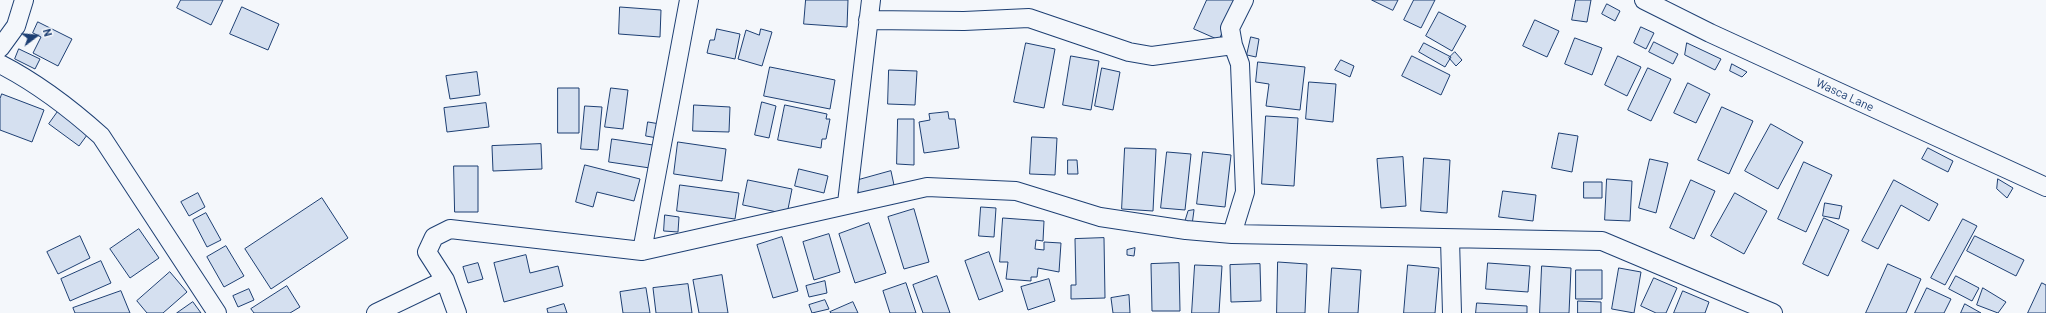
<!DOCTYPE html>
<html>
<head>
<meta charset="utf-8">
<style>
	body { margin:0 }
	#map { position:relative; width:2046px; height:313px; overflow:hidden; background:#f4f7fb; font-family:Barlow,sans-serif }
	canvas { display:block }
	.north { position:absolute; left:16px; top:16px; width:40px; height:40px; -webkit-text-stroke:3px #f4f7fb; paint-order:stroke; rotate:74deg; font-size:11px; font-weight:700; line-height:16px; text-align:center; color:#1d3f73 }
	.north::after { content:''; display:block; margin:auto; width:14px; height:18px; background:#1d3f73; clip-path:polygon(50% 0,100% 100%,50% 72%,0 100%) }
</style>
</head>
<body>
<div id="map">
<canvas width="2046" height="313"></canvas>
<div class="north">N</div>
</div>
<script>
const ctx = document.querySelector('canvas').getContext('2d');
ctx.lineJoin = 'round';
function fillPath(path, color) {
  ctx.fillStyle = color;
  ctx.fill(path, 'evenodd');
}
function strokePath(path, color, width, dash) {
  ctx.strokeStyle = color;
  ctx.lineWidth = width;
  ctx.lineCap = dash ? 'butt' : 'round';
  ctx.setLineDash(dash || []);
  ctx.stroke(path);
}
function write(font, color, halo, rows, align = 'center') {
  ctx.font = font + ' Barlow,sans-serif';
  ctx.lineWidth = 3;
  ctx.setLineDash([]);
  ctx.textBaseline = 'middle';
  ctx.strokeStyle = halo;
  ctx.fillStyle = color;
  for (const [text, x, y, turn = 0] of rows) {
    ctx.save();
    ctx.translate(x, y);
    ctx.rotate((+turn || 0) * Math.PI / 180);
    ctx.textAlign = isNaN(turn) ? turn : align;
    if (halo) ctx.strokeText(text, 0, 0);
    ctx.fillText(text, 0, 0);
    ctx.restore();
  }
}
const building = new Path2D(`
	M181,0H223L211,25L177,8Z
	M806,0H848L847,27L804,24Z
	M1207,0H1236L1219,40L1194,29Z
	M1372,0H1398L1393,10Z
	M1414,0H1435L1421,28L1404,20Z
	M1576,0H1591L1587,22L1572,20Z
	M1607,4L1620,11L1615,21L1602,14Z
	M242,7L279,24L268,50L230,34Z
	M620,7L661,10L660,37L619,34Z
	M1439,12L1466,26L1452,51L1426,36Z
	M1535,20L1559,31L1547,57L1523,46Z
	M38,22L72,39L58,66L33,53L41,37L33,33Z
	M1641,27L1654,33L1646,49L1634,43Z
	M717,29L740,34L735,59L707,53L710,40H714Z
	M761,29L772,32L762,66L738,59L746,30L759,35Z
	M1251,37L1259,39L1256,57L1247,55Z
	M1575,38L1602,48L1592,75L1565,64Z
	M1654,42L1678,54L1673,64L1649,52Z
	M1026,43L1055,49L1044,108L1014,102Z
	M1424,43L1451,57L1445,67L1419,52Z
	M1687,43L1721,59L1715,70L1685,55Z
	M19,49L40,59L35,69L15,59Z
	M1455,52L1462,60L1456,66L1449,58Z
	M1071,56L1099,61L1091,110L1063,105Z
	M1412,56L1450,75L1441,95L1402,76Z
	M1618,56L1641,67L1627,96L1605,85Z
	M1341,60L1354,66L1350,77L1335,70Z
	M1258,62L1305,67L1300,110L1266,106L1269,84L1256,82Z
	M1732,64L1747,72L1742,77L1730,71Z
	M770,67L835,80L830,109L764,96Z
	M1102,68L1120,72L1113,110L1095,106Z
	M1648,68L1671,79L1651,121L1628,110Z
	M889,70L917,71L915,105L888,104Z
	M477,72L480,95L450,99L446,76Z
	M1309,82L1336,84L1333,122L1306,119Z
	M1688,83L1710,94L1696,123L1674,113Z
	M558,88H579V133H558Z
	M611,88L628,90L623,129L605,127Z
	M2,94L44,110L32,142L0,130V99Z
	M762,102L776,106L769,138L755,135Z
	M486,103L489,127L447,132L444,108Z
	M694,105L730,107L729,132L693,131Z
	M785,105L827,114L826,119H830L826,139H822L821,148L778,140Z
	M585,106L602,107L598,150L581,149Z
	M1722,107L1753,121L1729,174L1698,160Z
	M59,110L90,131L79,146L49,124Z
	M948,112L949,119H955L959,148L924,153L919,122L930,120L929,114Z
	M1266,116L1298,118L1294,186L1262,184Z
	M898,119H914V165L897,164Z
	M648,122L660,124L657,138L646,136Z
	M1771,124L1803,142L1778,189L1745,171Z
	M1559,133L1578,136L1572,172L1552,168Z
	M1032,137L1057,138L1055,175L1030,174Z
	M612,139L653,145L650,168L609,162Z
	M678,142L726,149L722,181L674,174Z
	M541,144L542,169L493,171L492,146Z
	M1125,148L1156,149L1153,211L1122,209Z
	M1928,148L1953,161L1948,172L1922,159Z
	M1167,152L1191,154L1185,210L1161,208Z
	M1203,152L1231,155L1225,207L1197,204Z
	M1403,157L1406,206L1381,208L1377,159Z
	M1424,158L1450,160L1447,213L1421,211Z
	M1650,159L1668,163L1656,213L1639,208Z
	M1068,160H1077L1078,174H1068Z
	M1804,162L1832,175L1806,232L1778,219Z
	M585,165L640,179L634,201L597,192L593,207L576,202Z
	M454,166H478V212H455Z
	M799,169L828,176L824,193L795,186Z
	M891,171L894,185L859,195L855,181Z
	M1607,179L1632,181L1630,221L1605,220Z
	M1998,179L2013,188L2007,198L1997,189Z
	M748,180L792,189L787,214L743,205Z
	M1691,180L1715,191L1694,239L1670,228Z
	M1894,180L1938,204L1929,221L1901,205L1878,249L1862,241Z
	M1584,182H1602V198H1584Z
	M680,185L739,193L735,219L677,211Z
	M1503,191L1536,195L1533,221L1499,217Z
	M198,193L205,207L189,216L181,202Z
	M1735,193L1767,211L1744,254L1711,236Z
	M322,198L348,238L271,289L245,249Z
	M1825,203L1842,206L1839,219L1823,216Z
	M981,207L996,208L994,237L979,236Z
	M914,209L929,262L904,269L888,217Z
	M1194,210L1192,225L1184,224L1188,211Z
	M206,213L221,240L207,247L193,220Z
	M665,215L679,217L678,232L664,231Z
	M1003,218L1044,221L1043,241L1036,240L1035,249L1044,250V242L1061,243L1059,272L1038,268L1037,277H1031V281L1006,279L1008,262H1000Z
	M1824,218L1849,230L1828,276L1803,264Z
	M1963,219L1977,226L1945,285L1931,278Z
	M869,223L886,273L855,283L839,234Z
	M139,229L159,258L130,278L110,249Z
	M829,234L840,272L814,280L803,242Z
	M80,236L90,258L58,274L47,252Z
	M1975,236L2024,260L2016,276L1967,251Z
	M782,237L798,291L773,298L757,245Z
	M1104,238L1105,298L1071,299V285H1076L1075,239Z
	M226,246L244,276L224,287L207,257Z
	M1135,248L1134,256L1127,255V250Z
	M989,252L1003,291L979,300L965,261Z
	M526,255L530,273L558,266L563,286L504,302L494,263Z
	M101,261L111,283L70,301L61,279Z
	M1278,262L1307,264L1305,313H1277Z
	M478,263L483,279L468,283L463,267Z
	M1179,263L1180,311H1152L1151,264Z
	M1488,263L1530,266L1528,292L1486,289Z
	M1260,264L1261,301L1231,302L1230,265Z
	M1888,264L1921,279L1906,313H1866Z
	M1195,265L1222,266L1219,313H1192Z
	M1408,265L1439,268L1435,313H1404Z
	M1542,266L1571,268L1569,313H1540Z
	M1332,268L1361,270L1358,313H1329Z
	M1619,268L1641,272L1634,313L1612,309Z
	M1576,270H1602V299H1576Z
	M170,272L187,292L163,313H147L137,301Z
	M722,275L728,313H699L693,280Z
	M937,276L950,313H923L913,285Z
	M1956,276L1979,288L1972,301L1949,289Z
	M1654,278L1677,288L1666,313H1656L1641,306Z
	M1049,279L1055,301L1028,310L1021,287Z
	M825,281L827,293L809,297L806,286Z
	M906,283L916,313H890L883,291Z
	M2042,283L2046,285V313H2028Z
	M688,284L692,313H656L653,288Z
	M287,286L300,307L290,313H254L251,309Z
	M646,288L650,313H623L620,292Z
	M1927,288L1951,299L1944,313H1915Z
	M1983,288L2006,302L1998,313L1977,305Z
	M249,289L254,300L238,307L233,296Z
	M121,291L130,313H75L73,308Z
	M1683,291L1709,302L1705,313H1674Z
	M1129,295L1130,313H1113L1111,298Z
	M825,300L829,309L812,313L809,305Z
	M1578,301L1601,302V313H1578Z
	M193,302L201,313H177Z
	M853,302L858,313H831L830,312Z
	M1477,303L1527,306V313H1476Z
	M564,304L567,313H548L547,309Z
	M1965,304L1981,313H1961Z`);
const minor = new Path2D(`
	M1644,0L1710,33L2046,187
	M868,20L964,21L1029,18L1129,52L1152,56L1233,45
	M0,48L16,26L24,0
	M0,64C37,83 71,109 101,136L217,313
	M847,203L871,0
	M1232,234L1245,192L1240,64L1233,45L1230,28L1244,0
	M1450,239L1452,313
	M642,251L689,0
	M376,313L445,280
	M457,313L445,280L427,252L434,237L450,229L642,251L927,187L1016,191L1100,217L1186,230L1232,234L1602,241L1773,313`);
const streetNames = [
	["Wasca Lane",1845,95,25]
];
fillPath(building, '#d5e0f0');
strokePath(building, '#1d3f73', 1);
strokePath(minor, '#1d3f73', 20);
strokePath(minor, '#f4f7fb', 18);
write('12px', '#1d3f73', '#f4f7fb', streetNames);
</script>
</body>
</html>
